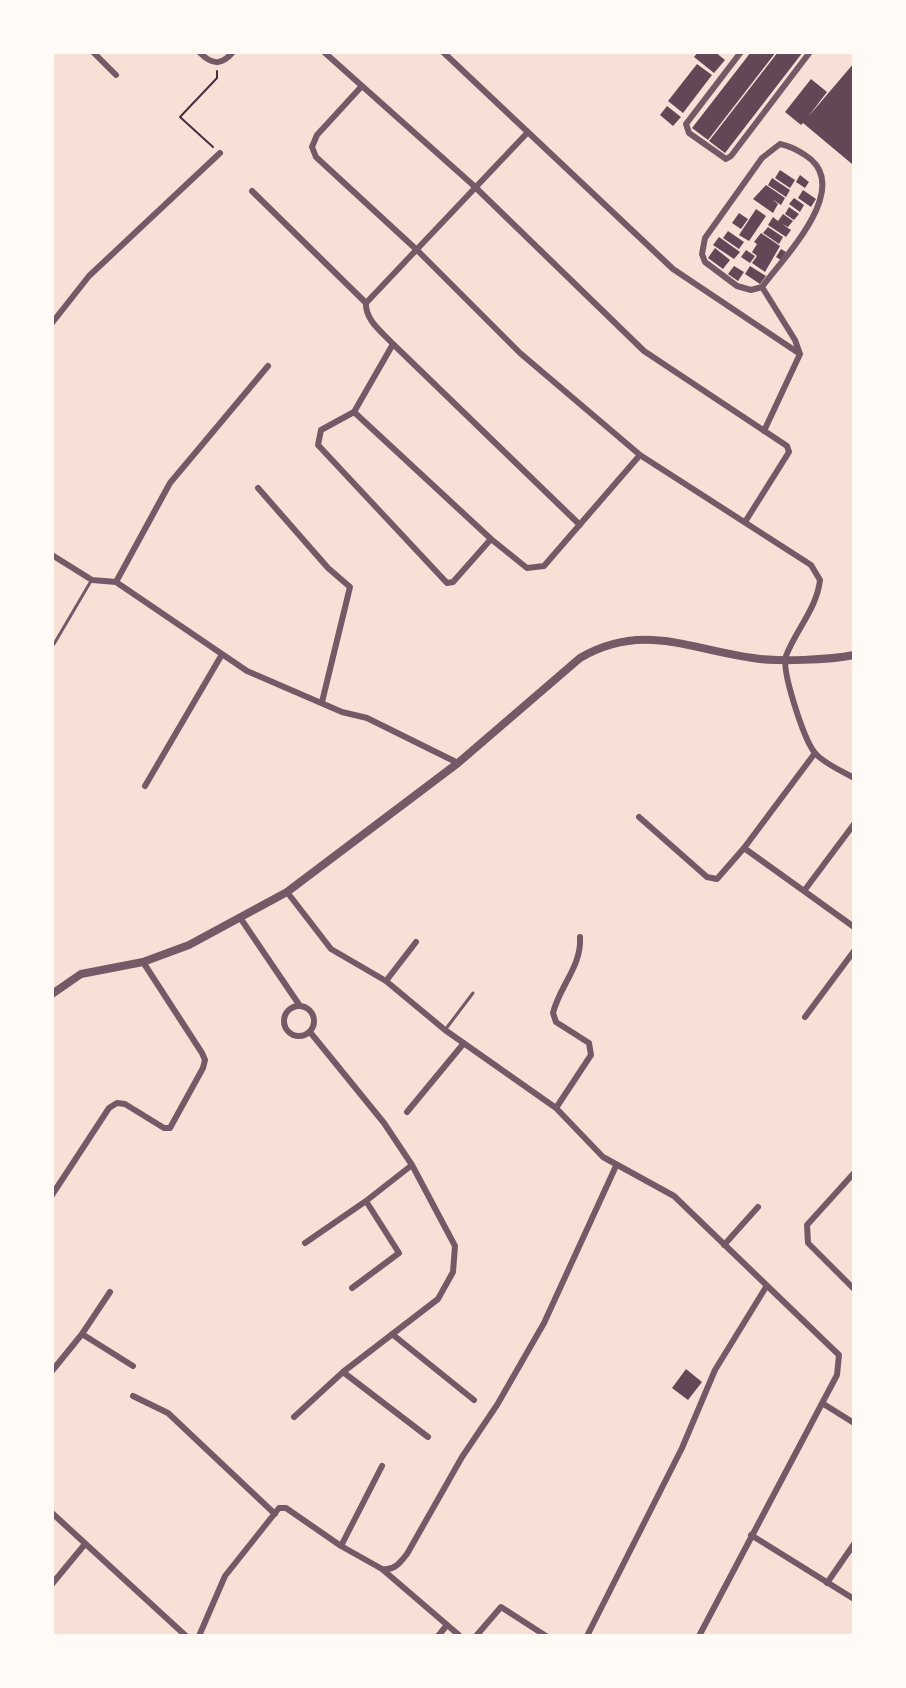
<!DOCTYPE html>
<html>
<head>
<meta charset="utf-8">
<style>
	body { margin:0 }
	#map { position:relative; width:906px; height:1688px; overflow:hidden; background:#f7e1d7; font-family:"DejaVu Sans",sans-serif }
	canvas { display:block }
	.frame { position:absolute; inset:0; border:54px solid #fffaf5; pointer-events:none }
</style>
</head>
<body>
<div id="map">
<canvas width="906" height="1688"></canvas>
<div class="frame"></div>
</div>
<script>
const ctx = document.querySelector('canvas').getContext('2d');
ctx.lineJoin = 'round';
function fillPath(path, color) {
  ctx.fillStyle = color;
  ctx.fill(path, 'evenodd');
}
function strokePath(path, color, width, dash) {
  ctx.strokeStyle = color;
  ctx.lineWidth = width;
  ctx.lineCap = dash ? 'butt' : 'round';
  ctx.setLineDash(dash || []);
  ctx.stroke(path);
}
const building = new Path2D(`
	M698,52H715L725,60L714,73L694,57Z
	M751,52H776L708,140L692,128Z
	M778,52H803L725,153L709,141Z
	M854,63V162L852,164L803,123L801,125L785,112L811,79L827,92L808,117Z
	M697,64L712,75L683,113L668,101Z
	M667,106L681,117L673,126L660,115Z
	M780,170L795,180L790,188L775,178Z
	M800,175L809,182L805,188L796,182Z
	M772,178L790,190L786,197L768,185Z
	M766,185L785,198L781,205L772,199L778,204L773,213L753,199Z
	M803,190L816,199L811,207L798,198Z
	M794,198L804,205L800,212L789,204Z
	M789,207L799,214L794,220L785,214Z
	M756,209L766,216L749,241L739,235Z
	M739,213L748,219L741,229L732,223Z
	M783,214L793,221L788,227L782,224L791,230L786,237L768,225L773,217L778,221Z
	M768,227L783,237L779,244L763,233Z
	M728,231L744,242L739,249L723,238Z
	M761,233L780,246L765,272L752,263L757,256L752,252L757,244L754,242Z
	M719,237L740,252L734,259L713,245Z
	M715,248L730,260L723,269L708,258Z
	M781,249L786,252L781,260L776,257Z
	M746,250L755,256L750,263L741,257Z
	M734,266L744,272L738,281L728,274Z
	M750,266L766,276L760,284L745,274Z
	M686,1369L702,1382L688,1400L672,1388Z`);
const path = new Path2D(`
	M213,147L180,117L217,78V71`);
const service = new Path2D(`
	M54,644L91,581
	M445,1030L473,993`);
const minor = new Path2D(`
	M93,52L116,75
	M199,52C212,65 221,66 233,52
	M324,52L473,185L644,351L787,446L789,452L745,522
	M443,52L673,269L800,354
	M741,52L686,124L689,133L726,159L731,156L810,52
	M361,87L317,135L312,147L316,157L418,251L520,353L640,455L811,565L820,580C817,608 796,630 786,656C781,670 804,740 815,753C823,763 842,771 854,778
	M780,144C790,146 796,149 805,155C855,186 784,257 762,287L751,290L737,286L705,262L702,254L705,238L762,158Z
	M252,191L366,303C365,320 382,332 393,344L580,525
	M762,287L795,340L800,354L764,431
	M366,303L528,132
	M52,323L89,276L220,153
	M393,344L354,412L321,430L318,445L447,583L453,582L491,539
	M354,412L491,539L527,568L544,566L640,455
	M258,488L328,568L350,587L322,702
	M52,555L92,580L116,582L247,671L342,712L367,718L458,763
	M116,582L170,483L268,366
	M145,786L221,656
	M639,817L707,877L717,879L744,848L815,753
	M854,824L804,891L854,927
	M744,848L804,891
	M287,892L331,949L386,981L445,1030L556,1108L603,1157L674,1196L839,1355L837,1375L699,1636
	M241,919L300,1006
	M386,981L416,942
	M284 1021a15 15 0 1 1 30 0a15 15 0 1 1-30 0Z
	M805,1017L854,951
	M310,1032L384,1123L412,1165L455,1246L453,1272L438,1299L343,1372L428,1437
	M556,1108L591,1055L589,1043L556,1022L553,1013C559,987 582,966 580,937
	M407,1112L464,1043
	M854,1173L807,1225L808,1243L854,1289
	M52,1195L109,1108L117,1103L125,1104L164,1128H170L203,1068L205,1060L202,1053L143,962
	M305,1243L366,1201L412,1165
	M724,1245L758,1207
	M352,1288L399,1253L366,1201
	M82,1334L133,1366
	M392,1334L474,1400
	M52,1371L82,1334L110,1292
	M133,1396L168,1413L275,1514
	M822,1403L854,1423
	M294,1417L343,1372
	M52,1513L186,1636
	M751,1535L854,1599
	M341,1546L382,1466
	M382,1569C394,1571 400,1563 407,1554L462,1457L497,1405L544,1323L616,1166
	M827,1583L854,1544
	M52,1584L85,1544
	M199,1636L225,1576L279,1508H286L341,1546L382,1569L460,1636
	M438,1636L447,1625
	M476,1636L501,1607L546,1636
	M587,1636L682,1448L715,1370L766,1287`);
const tertiary = new Path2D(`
	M52,994L81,974L143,962L189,945L287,892L458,763L580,658C642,622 688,649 753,658C777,662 830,660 854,655`);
fillPath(building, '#644757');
strokePath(path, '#4a2c40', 2);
strokePath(service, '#755966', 3);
strokePath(minor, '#755966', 6);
strokePath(tertiary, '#755966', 8);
</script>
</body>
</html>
